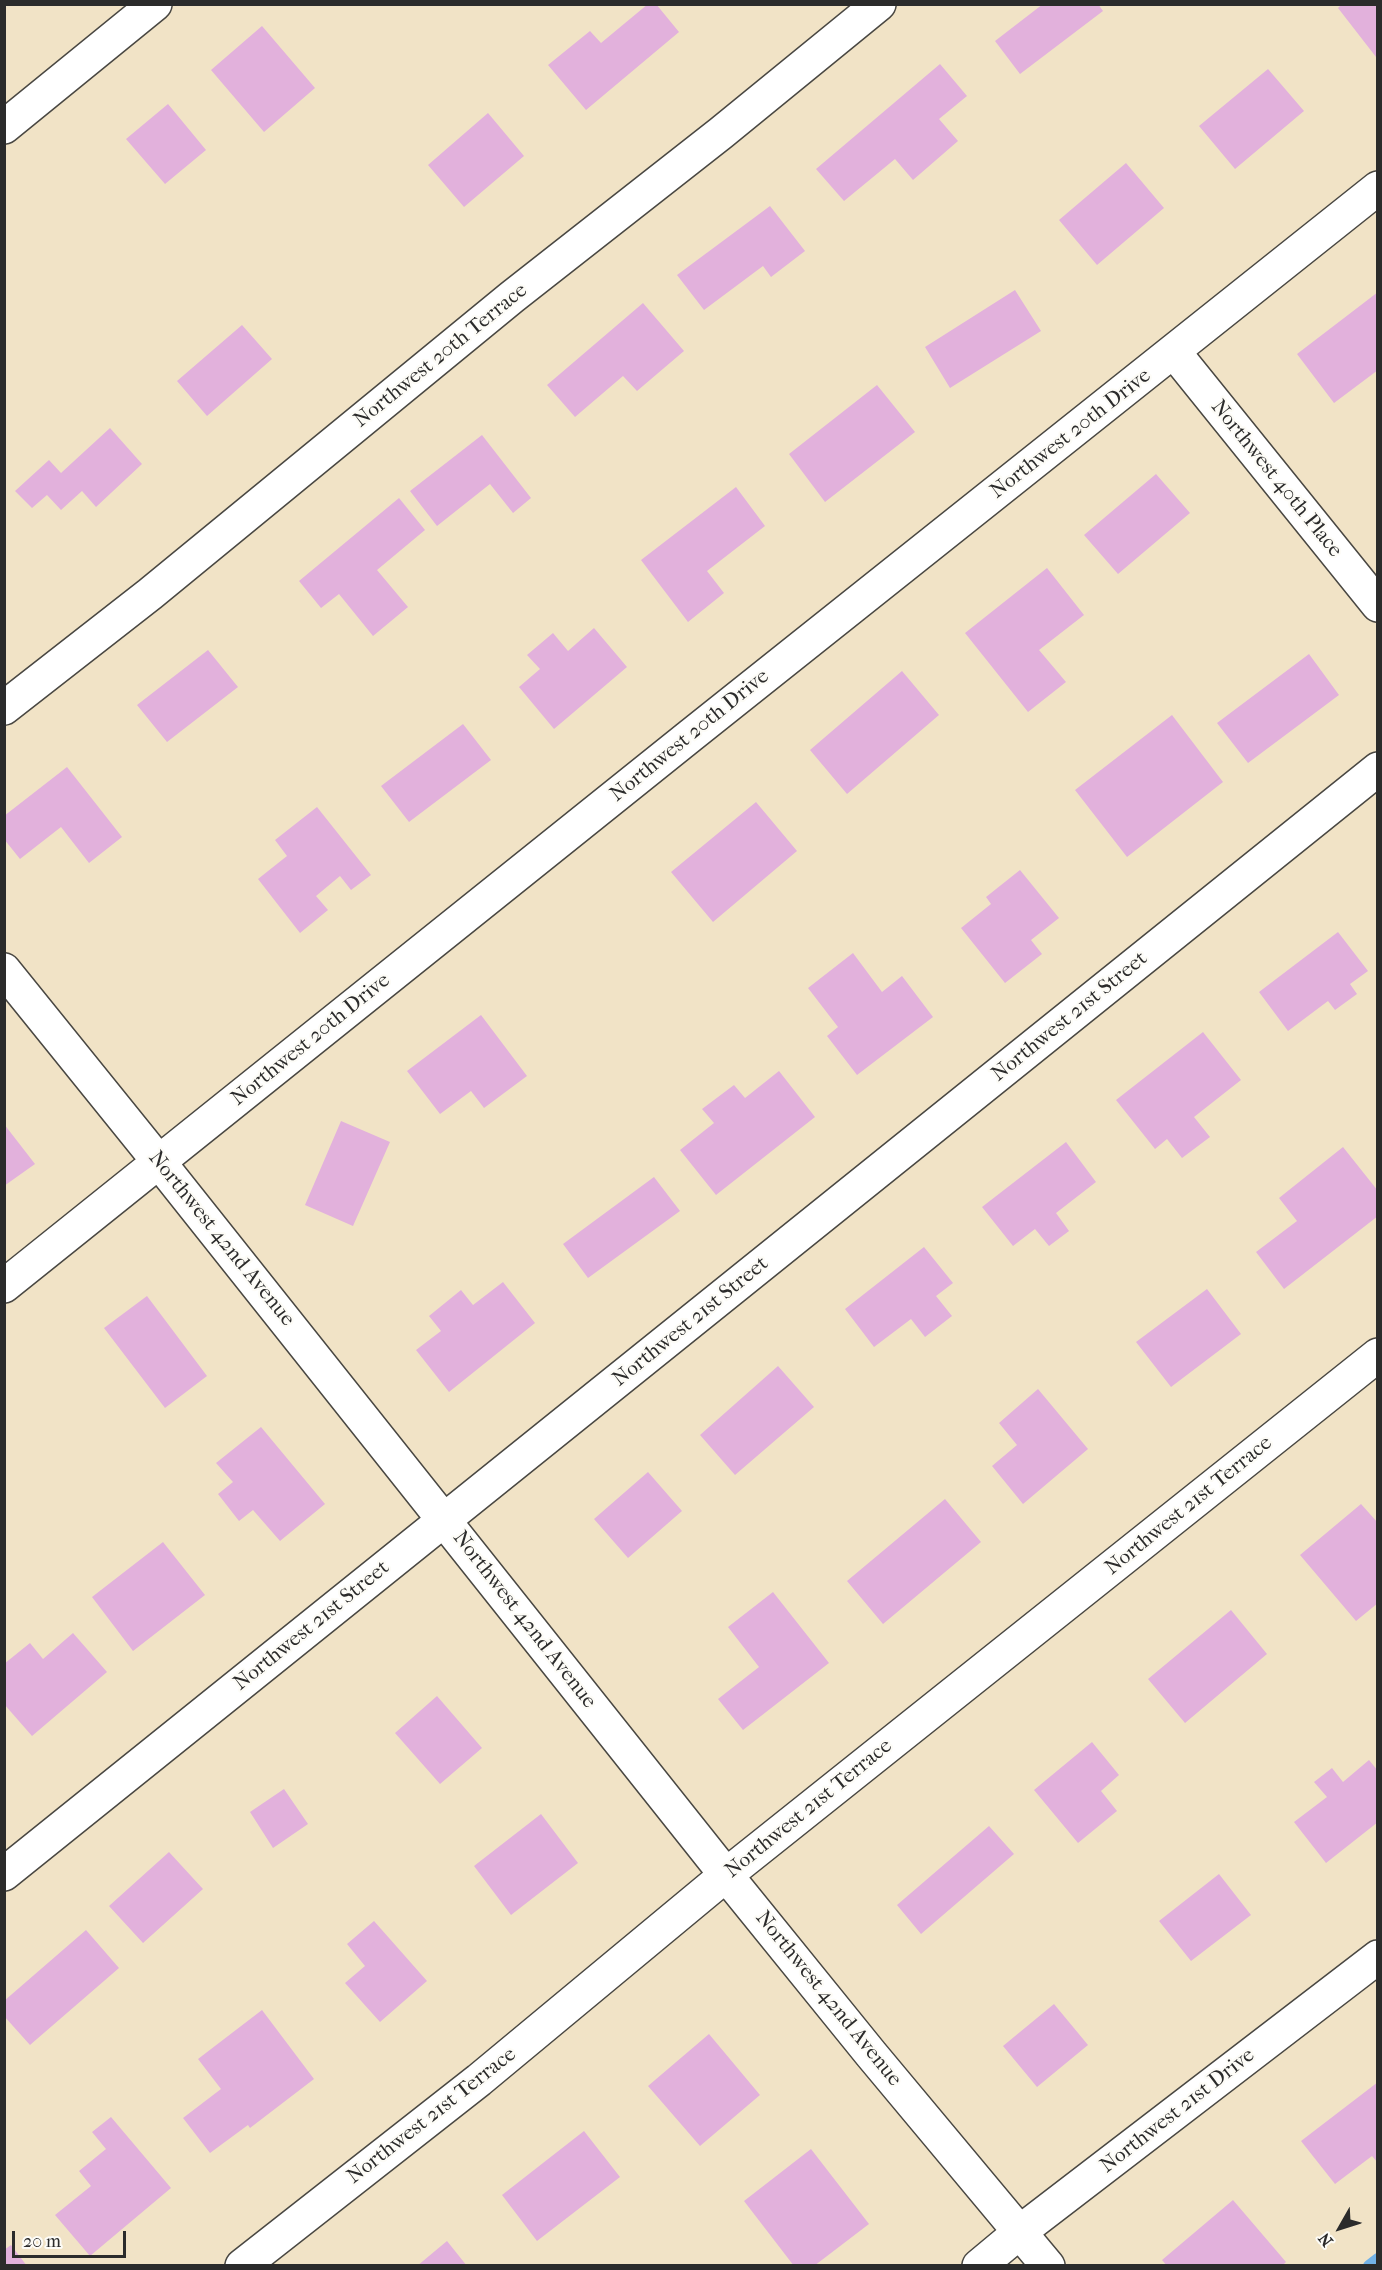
<!DOCTYPE html>
<html>
<head>
<meta charset="utf-8">
<style>
	body { margin:0 }
	#map { position:relative; width:1382px; height:2270px; overflow:hidden; background:#f1e3c6; font-family:"IM FELL French Canon",serif }
	canvas { display:block }
	.frame { position:absolute; inset:0; border:6px solid #2b2b2b; pointer-events:none }
	.north { position:absolute; left:1310px; top:2198px; width:60px; height:60px; -webkit-text-stroke:4px #fdfcf7; paint-order:stroke; rotate:231deg; font-size:16px; font-weight:700; line-height:24px; text-align:center; color:#2b2b2b }
	.north::after { content:''; display:block; margin:auto; width:21px; height:27px; background:#2b2b2b; clip-path:polygon(50% 0,100% 100%,50% 72%,0 100%) }
	.scale { position:absolute; left:12px; top:2231px; width:114px; height:27px; box-sizing:border-box; border:3px solid #2b2b2b; border-top:0; padding-left:8px; font-size:18px; line-height:21px; white-space:nowrap; color:#2b2b2b; -webkit-text-stroke:4px #fdfcf7; paint-order:stroke }
</style>
</head>
<body>
<div id="map">
<canvas width="1382" height="2270"></canvas>
<div class="frame"></div>
<div class="north">N</div>
<div class="scale">20 m</div>
</div>
<script>
const ctx = document.querySelector('canvas').getContext('2d');
ctx.lineJoin = 'round';
function strokePath(path, color, width, dash) {
  ctx.strokeStyle = color;
  ctx.lineWidth = width;
  ctx.lineCap = dash ? 'butt' : 'round';
  ctx.setLineDash(dash || []);
  ctx.stroke(path);
}
function fillPath(path, color) {
  ctx.fillStyle = color;
  ctx.fill(path, 'evenodd');
}
function write(font, color, halo, rows, align = 'center') {
  ctx.font = font + ' "IM FELL French Canon",serif';
  ctx.lineWidth = 4.5;
  ctx.setLineDash([]);
  ctx.textBaseline = 'middle';
  ctx.strokeStyle = halo;
  ctx.fillStyle = color;
  for (const [text, x, y, turn = 0] of rows) {
    ctx.save();
    ctx.translate(x, y);
    ctx.rotate((+turn || 0) * Math.PI / 180);
    ctx.textAlign = isNaN(turn) ? turn : align;
    if (halo) ctx.strokeText(text, 0, 0);
    ctx.fillText(text, 0, 0);
    ctx.restore();
  }
}
const stream = new Path2D(`
	M1369,2266L1378,2259`);
const building = new Path2D(`
	M648,4H656L679,32L586,110L548,65L590,31L601,43Z
	M1043,4H1098L1103,11L1020,74L995,41Z
	M1342,4H1378L1376,57L1338,8Z
	M262,26L315,88L264,132L211,70Z
	M940,64L967,96L939,119L958,141L913,180L895,159L844,201L816,169Z
	M1268,69L1304,111L1235,169L1199,126Z
	M168,104L206,150L165,184L126,139Z
	M488,113L524,156L464,207L428,165Z
	M1126,163L1164,208L1097,265L1059,220Z
	M770,206L805,251L771,277L763,266L704,310L677,275Z
	M1015,290L1041,331L950,388L925,347Z
	M1378,292V370L1334,403L1297,354Z
	M643,303L684,351L637,391L623,376L575,417L547,385Z
	M242,325L272,359L207,416L177,381Z
	M877,385L915,432L825,502L789,454Z
	M110,428L142,464L96,507L82,491L61,510L47,495L32,508L15,491L49,460L61,473Z
	M482,435L531,498L513,513L490,484L437,526L410,491Z
	M1156,474L1190,513L1118,574L1084,535Z
	M736,487L765,526L707,571L724,593L688,622L641,560Z
	M399,498L425,530L377,570L408,607L373,636L339,594L321,608L299,581Z
	M1047,568L1084,615L1039,650L1066,682L1028,712L965,633Z
	M594,628L627,667L554,729L519,687L540,669L527,655L553,633L568,651Z
	M208,650L238,687L167,742L137,705Z
	M1309,654L1339,695L1248,763L1217,723Z
	M902,671L939,715L847,794L810,750Z
	M1172,715L1223,782L1127,857L1075,790Z
	M463,724L491,760L409,822L381,786Z
	M67,767L122,837L89,863L61,827L20,859L4,839V816Z
	M756,802L797,851L713,922L671,872Z
	M317,807L371,875L351,890L340,876L316,896L328,910L300,933L258,879L287,856L275,840Z
	M1020,870L1059,918L1031,940L1042,954L1005,983L961,928L991,904L986,897Z
	M1338,932L1368,971L1350,984L1357,994L1335,1010L1328,1001L1288,1031L1259,992Z
	M853,953L882,992L902,976L933,1017L857,1075L827,1036L838,1027L808,988Z
	M481,1015L527,1076L484,1108L471,1091L440,1114L407,1071Z
	M1203,1032L1241,1080L1194,1117L1210,1137L1182,1158L1167,1139L1155,1149L1116,1100Z
	M779,1071L815,1117L716,1195L680,1150L714,1123L702,1109L734,1085L745,1098Z
	M341,1121L390,1142L353,1226L305,1205Z
	M4,1124L35,1164L4,1186Z
	M1066,1142L1096,1182L1056,1213L1069,1231L1049,1246L1035,1229L1013,1246L982,1207Z
	M1343,1147L1378,1191V1216L1284,1289L1256,1252L1297,1221L1279,1198Z
	M654,1177L680,1211L588,1278L563,1244Z
	M924,1247L953,1283L936,1296L952,1316L925,1337L911,1319L874,1347L845,1309Z
	M503,1282L535,1323L449,1392L416,1350L441,1331L429,1316L461,1290L473,1305Z
	M1207,1289L1241,1334L1171,1387L1136,1342Z
	M147,1296L207,1376L165,1408L104,1328Z
	M778,1366L814,1407L735,1475L700,1435Z
	M1038,1389L1088,1449L1023,1504L992,1466L1017,1445L999,1423Z
	M261,1427L325,1504L280,1541L253,1510L239,1521L218,1494L233,1482L216,1463Z
	M648,1472L682,1511L628,1558L594,1519Z
	M945,1499L981,1542L883,1624L847,1581Z
	M1361,1504L1378,1523V1603L1356,1621L1300,1555Z
	M163,1542L205,1595L133,1651L92,1597Z
	M773,1592L829,1663L743,1730L718,1699L759,1667L728,1627Z
	M1231,1610L1267,1654L1185,1723L1148,1679Z
	M73,1633L107,1672L32,1736L4,1704V1664L30,1643L43,1659Z
	M437,1696L482,1748L440,1784L395,1733Z
	M1092,1742L1119,1775L1101,1791L1117,1811L1078,1843L1034,1790Z
	M1369,1760L1378,1771V1822L1326,1863L1294,1822L1327,1797L1314,1782L1332,1768L1343,1782Z
	M284,1789L308,1824L273,1848L250,1812Z
	M541,1814L578,1863L511,1915L474,1866Z
	M989,1826L1014,1854L921,1934L897,1905Z
	M169,1852L203,1889L143,1943L109,1906Z
	M1219,1874L1251,1915L1191,1961L1159,1921Z
	M374,1921L427,1981L380,2022L345,1983L365,1966L347,1944Z
	M86,1930L119,1968L30,2045L4,2016V2001Z
	M1054,2004L1088,2045L1037,2087L1003,2046Z
	M262,2010L314,2079L250,2128L248,2125L210,2153L183,2118L221,2089L198,2059Z
	M709,2034L760,2095L700,2146L648,2086Z
	M1378,2082V2163L1372,2156L1335,2184L1301,2141Z
	M111,2117L171,2188L90,2256L55,2215L91,2186L79,2171L106,2149L92,2132Z
	M584,2131L620,2177L537,2241L502,2195Z
	M811,2149L869,2224L814,2266H794L744,2201Z
	M1233,2200L1286,2262L1282,2266H1167L1162,2260Z
	M447,2241L467,2266H417Z
	M11,2245L27,2266H4V2250Z`);
const street = new Path2D(`
	M4,127L155,4
	M1174,352L1378,605
	M4,708L150,594L512,297L721,133L879,4
	M4,970L159,1162L726,1875L871,2054L1048,2266
	M4,1286L690,736L1378,188
	M4,1874L1378,769
	M242,2266L479,2080L726,1875L1378,1355
	M979,2266L1021,2231L1378,1957`);
const streetNames = [
	["Northwest 20th Terrace",441,356,-39],
	["Northwest 20th Drive",1071,434,-38],
	["Northwest 40th Place",1276,479,51],
	["Northwest 20th Drive",690,736,-39],
	["Northwest 21st Street",1070,1017,-39],
	["Northwest 20th Drive",311,1040,-39],
	["Northwest 42nd Avenue",221,1239,51],
	["Northwest 21st Street",691,1322,-39],
	["Northwest 21st Terrace",1189,1506,-39],
	["Northwest 42nd Avenue",524,1620,52],
	["Northwest 21st Street",312,1626,-39],
	["Northwest 21st Terrace",809,1809,-39],
	["Northwest 42nd Avenue",828,1999,51],
	["Northwest 21st Drive",1178,2111,-38],
	["Northwest 21st Terrace",432,2116,-38]
];
strokePath(stream, '#73b2e6', 12);
fillPath(building, '#e2b1dc');
strokePath(street, '#494742', 36);
strokePath(street, '#fff', 33);
write('21px', '#2b2b2b', '#fdfcf7', streetNames);
</script>
</body>
</html>
